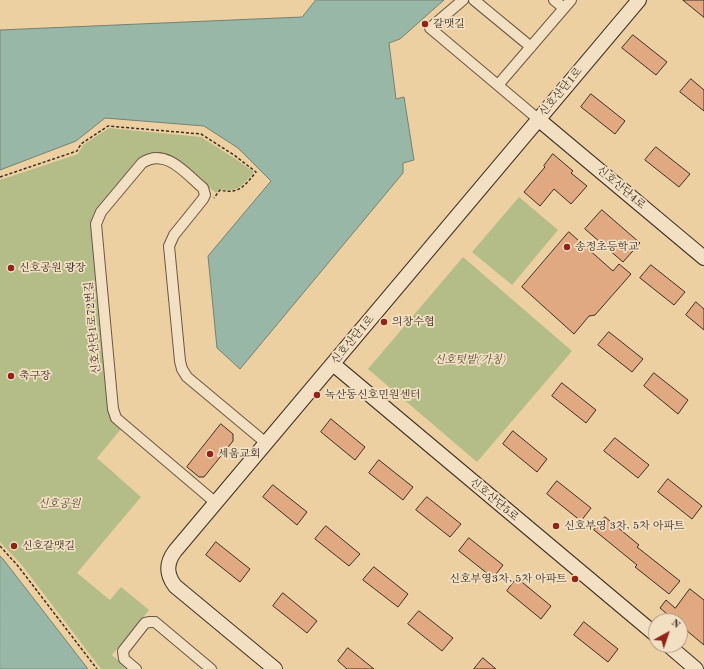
<!DOCTYPE html>
<html>
<head>
<meta charset="utf-8">
<style>
	body { margin:0 }
	#map { position:relative; width:704px; height:669px; overflow:hidden; background:#edd0a2; font-family:"Old Standard TT",serif }
	canvas { display:block }
	.north { position:absolute; left:648px; top:613px; width:40px; height:40px; box-sizing:border-box; background:#f3e0c3; border:1px solid #aa9984; border-radius:50%; rotate:40deg; font-size:11px; font-weight:700; line-height:16px; text-align:center; color:#3d2f25 }
	.north::after { content:''; display:block; margin:auto; width:14px; height:18px; background:#8f2418; clip-path:polygon(50% 0,100% 100%,50% 72%,0 100%) }
</style>
</head>
<body>
<div id="map">
<canvas width="704" height="669"></canvas>
<div class="north">N</div>
</div>
<script>
const ctx = document.querySelector('canvas').getContext('2d');
ctx.lineJoin = 'round';
function fillPath(path, color) {
  ctx.fillStyle = color;
  ctx.fill(path, 'evenodd');
}
function strokePath(path, color, width, dash) {
  ctx.strokeStyle = color;
  ctx.lineWidth = width;
  ctx.lineCap = dash ? 'butt' : 'round';
  ctx.setLineDash(dash || []);
  ctx.stroke(path);
}
function write(font, color, halo, rows, align = 'center') {
  ctx.font = font + ' "Old Standard TT","Noto Serif KR",serif';
  ctx.lineWidth = 3.5;
  ctx.setLineDash([]);
  ctx.textBaseline = 'middle';
  ctx.strokeStyle = halo;
  ctx.fillStyle = color;
  for (const [text, x, y, turn = 0] of rows) {
    ctx.save();
    ctx.translate(x, y);
    ctx.rotate((+turn || 0) * Math.PI / 180);
    ctx.textAlign = isNaN(turn) ? turn : align;
    if (halo) ctx.strokeText(text, 0, 0);
    ctx.fillText(text, 0, 0);
    ctx.restore();
  }
}
const green = new Path2D(`
	M109,128L201,137L234,158L254,172C243,185 238,193 220,189L216,193L168,154C158,152 150,153 141,157L97,210L93,218L91,227L108,412L111,418L121,429L97,458L141,497L77,573L110,600L121,587L149,610L112,655L128,669H101L21,564L0,542V180L78,154L83,145Z
	M519,197L558,230L512,285L472,252Z
	M463,257L572,351L477,462L368,369Z`);
const water = new Path2D(`
	M316,0H444L400,39L389,43L396,99L404,97L414,160L403,163V173L240,369L217,348L208,256L271,181L238,148L204,126L105,118L76,141L0,170V30L302,17Z
	M0,556L3,559L88,669H0Z`);
const building = new Path2D(`
	M683,0H704V17Z
	M633,35L667,62L656,75L622,48Z
	M691,79L704,90V111L680,92Z
	M591,94L625,121L615,134L581,107Z
	M656,147L690,174L679,187L645,160Z
	M553,154L573,171L571,173L587,186L571,204L554,189L540,206L524,192L545,167L544,166Z
	M602,210L640,243L623,262L585,229Z
	M569,232L613,271L619,264L631,274L595,315L589,316L574,334L522,287Z
	M651,265L685,292L674,305L640,278Z
	M696,302L704,309V330L686,315Z
	M609,332L643,359L632,372L598,345Z
	M654,373L688,400L678,414L644,386Z
	M562,383L596,410L586,423L552,396Z
	M331,419L365,447L355,460L321,432Z
	M221,424L233,434V441L204,477H199L187,467Z
	M513,431L547,459L537,472L503,444Z
	M615,438L649,465L638,478L604,451Z
	M379,460L413,487L403,500L369,473Z
	M668,479L702,506L692,519L658,492Z
	M557,481L591,508L581,521L547,494Z
	M273,485L307,512L297,525L263,497Z
	M427,497L461,524L450,537L416,510Z
	M605,517L639,545L637,547L680,581L669,594L635,567L637,565L594,530Z
	M326,526L360,554L349,566L315,539Z
	M469,538L503,565L493,578L459,551Z
	M216,542L250,569L240,582L206,555Z
	M374,567L408,594L398,607L363,580Z
	M517,578L551,606L541,619L507,591Z
	M690,589L704,600V645L680,625V621H675L660,608L666,600L675,608Z
	M283,593L317,621L307,633L273,606Z
	M419,611L453,638L442,651L408,624Z
	M584,622L618,649L608,662L574,635Z
	M348,648L374,669H347L338,661Z
	M483,658L496,669H474Z`);
const path = new Path2D(`
	M0,177L77,151L81,144L108,126L201,134L234,155L256,172C245,185 239,195 220,190L214,198
	M0,546L18,566L97,669`);
const minor = new Path2D(`
	M463,0L430,28L538,119
	M474,0L531,47
	M554,0L564,8
	M498,85L571,0
	M216,503L123,424L116,418L113,409L96,224L101,212L142,163C166,147 186,174 203,188L205,195L203,199L174,235L169,246L180,361L182,369L187,377L266,443
	M136,669L124,659L123,651L145,623L150,622H155L211,669`);
const secondary = new Path2D(`
	M538,119L704,258
	M333,364L656,635
	M668,645L696,669
	M275,669L175,586C166,574 166,563 175,551L639,0`);
const markers = [
	[425,24,4,"#8f2418"],
	[567,247,4,"#8f2418"],
	[11,268,4,"#8f2418"],
	[384,322,4,"#8f2418"],
	[11,376,4,"#8f2418"],
	[317,395,4,"#8f2418"],
	[210,454,4,"#8f2418"],
	[556,526,4,"#8f2418"],
	[14,546,4,"#8f2418"],
	[575,579,4,"#8f2418"]
];
const poiNames = [
	["갈맷길",433,24],
	["송정초등학교",575,247],
	["신호공원 광장",19,268],
	["의창수협",392,322],
	["축구장",19,376],
	["녹산동신호민원센터",325,395],
	["세움교회",218,454],
	["신호부영 3차, 5차 아파트",564,526],
	["신호갈맷길",22,546],
	["신호부영3차, 5차 아파트",567,579,"right"]
];
const streetNames = [
	["신호산단1로",561,92,-50],
	["신호산단4로",621,188,40],
	["신호산단1로72번길",93,328,-95],
	["신호산단1로",353,340,-50],
	["신호산단5로",494,500,40]
];
const parkNames = [
	["신호텃밭(가칭)",470,360],
	["신호공원",59,504]
];
fillPath(green, '#b4bc88');
fillPath(water, '#99b7a6');
strokePath(water, '#748172', 1);
fillPath(building, '#e1a982');
strokePath(building, '#3d2f25', 1);
strokePath(minor, '#695744', 12);
strokePath(secondary, '#3d2f25', 16);
strokePath(path, '#3d2f25', 1.5, [3, 2]);
strokePath(minor, '#f3e0c3', 10);
strokePath(secondary, '#f3e0c3', 14);
for (const [x, y, r, color] of markers) {
  const dot = new Path2D();
  dot.arc(x, y, r, 0, 2 * Math.PI);
  ctx.fillStyle = color;
  ctx.fill(dot);
  strokePath(dot, '#f3e0c3', 1.5);
}
write('11px', '#3d2f25', '#f3e0c3', poiNames, 'left');
write('11px', '#3d2f25', '#f3e0c3', streetNames);
write('italic 11px', '#554b39', '#f3e0c3', parkNames);
</script>
</body>
</html>
